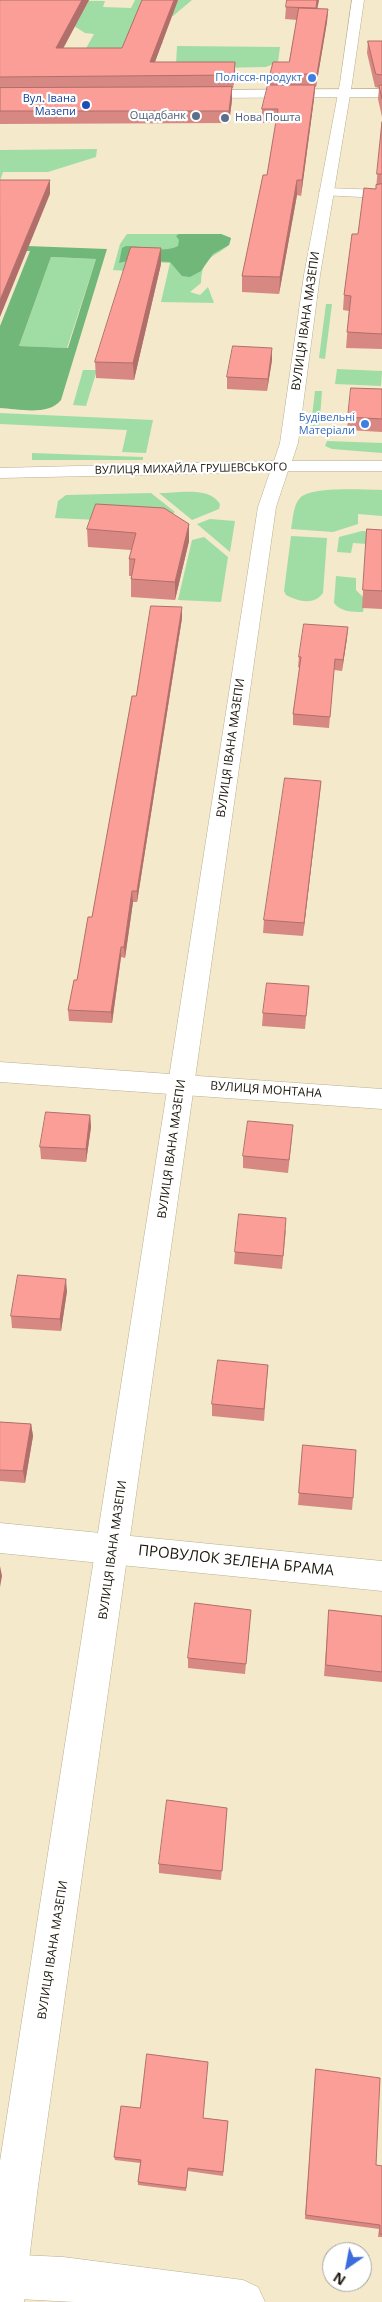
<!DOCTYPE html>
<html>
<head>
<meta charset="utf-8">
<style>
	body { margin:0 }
	#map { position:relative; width:382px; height:2302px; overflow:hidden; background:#f4e9cb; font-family:"Open Sans",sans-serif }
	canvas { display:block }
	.north { position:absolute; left:322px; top:2242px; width:50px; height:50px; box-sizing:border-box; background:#fff; border:1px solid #a4a29e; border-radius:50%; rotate:213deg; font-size:14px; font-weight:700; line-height:20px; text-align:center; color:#1b170c }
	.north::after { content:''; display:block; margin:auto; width:18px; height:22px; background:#3c6bdc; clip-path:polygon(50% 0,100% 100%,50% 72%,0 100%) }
</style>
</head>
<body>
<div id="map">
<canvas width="382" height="2302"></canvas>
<div class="north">N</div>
</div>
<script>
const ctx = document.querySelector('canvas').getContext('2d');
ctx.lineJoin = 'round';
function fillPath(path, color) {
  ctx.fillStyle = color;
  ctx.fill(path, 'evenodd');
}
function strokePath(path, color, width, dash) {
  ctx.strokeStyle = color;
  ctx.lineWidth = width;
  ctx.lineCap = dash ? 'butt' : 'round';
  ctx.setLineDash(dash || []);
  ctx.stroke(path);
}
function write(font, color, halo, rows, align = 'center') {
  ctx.font = font + ' "Open Sans",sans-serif';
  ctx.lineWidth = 4.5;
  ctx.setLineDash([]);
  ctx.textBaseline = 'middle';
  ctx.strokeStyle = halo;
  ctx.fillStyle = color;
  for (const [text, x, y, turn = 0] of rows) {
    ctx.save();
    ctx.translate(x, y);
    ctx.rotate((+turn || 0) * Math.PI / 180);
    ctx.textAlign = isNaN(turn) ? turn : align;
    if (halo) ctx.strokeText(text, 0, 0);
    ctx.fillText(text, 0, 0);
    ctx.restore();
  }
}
const green = new Path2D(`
	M0,0L105,1L103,7L131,8L135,0H192L173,16L139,15L128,41L163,42L160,47L84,52L94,34L85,33L74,26Z
	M177,46L280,47L278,62L266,67L164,69L176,64Z
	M97,149L96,157L48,172H3L0,181V150Z
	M127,234H221L231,238L229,245C212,259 202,256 201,283L190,292L200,295L208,287L214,303L161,302L170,263L129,261L126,271L113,270L120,244Z
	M51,257L96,259L67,348L19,346Z
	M326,304H332L325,359L319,358Z
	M337,369L382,371L381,386L335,384Z
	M83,370H97L86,406L73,405Z
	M315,391H322L319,431L310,433Z
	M0,413L153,420L146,453L122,452L127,430L0,424Z
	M327,441L382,443V453L332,449L325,446Z
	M32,453L143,457V460H32Z
	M382,490V516L358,514V524L333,532L291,529C293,520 293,505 300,498C311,486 365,490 382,490Z
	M151,493L175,512L162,523L55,518L58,501L66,495Z
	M159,493C177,493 210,486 220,504L219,509L192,520Z
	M210,519L235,521L230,552L197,524Z
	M362,531L382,532V545L353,543L351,553L337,552L339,537Z
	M291,536L327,538L323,593C314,606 297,601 286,595L284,591Z
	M204,537L228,557L221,602L178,600L192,540Z
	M336,576L356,578V590L365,599L363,612C353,612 341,612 334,603Z`);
const forest = new Path2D(`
	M179,234H221L231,238L229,245L213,254L201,271L190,277L182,276L170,262L132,260L119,263L122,248L126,246C143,246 162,254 178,246L179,240L176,236Z
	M0,245L107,249L61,400C49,416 18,409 0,408V326L30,251L0,250ZM51,257L96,259L68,348L19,346Z`);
const street = new Path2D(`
	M326,188L382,190V198L321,195L319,192Z
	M0,1062L382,1089V1109L0,1082Z
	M0,1523L382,1561V1591L0,1553Z
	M0,2254L63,2257L243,2280L258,2287L265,2302H74L0,2298Z`);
const secondary = new Path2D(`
	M352,0H364L352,83L320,275L298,443L292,461H382V471H288L276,507L38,2186L24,2302H0V2161L258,507L270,472L0,478V468L274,461L280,443L304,275L340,83Z`);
const primary = new Path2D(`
	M382,89V97L194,98L188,94L194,90Z`);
const wall = new Path2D(`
	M0,0H89L63,48H122L178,0L155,62H235V75L233,88H232V100L229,123L0,124Z
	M319,0L317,9H328L327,22L316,87H315L314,99L301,196L297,195L279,294L242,292V276L267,175L276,123H262V109L270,85V74L289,62L297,20L285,19L286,7Z
	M368,41H382V117L378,99L379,88L375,87L367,53Z
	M382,122V349L346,348L349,311L343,310L344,295L358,234L376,189Z
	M161,264L134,380L96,378L95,362Z
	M272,360L267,391L227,389V377Z
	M382,389V432L347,430L348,417Z
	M189,524V541L175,600L131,597V576H129V559L131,550L88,547L87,529Z
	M367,529L382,530V609L362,608Z
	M182,618L137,902H133L125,958L121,957L112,1023L69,1021L68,1010L77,980L92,917L136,696Z
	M347,638L342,671L334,670L329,728L293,725V714L300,668L298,667L299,657Z
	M321,781L303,936L263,933L264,920Z
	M309,986L305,1029L262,1026L263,1013Z
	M90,1115L91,1127L86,1162L41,1159L40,1147Z
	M292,1138L288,1173L243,1168V1156Z
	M286,1230L282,1269L234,1264L235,1252Z
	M67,1291L61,1331L12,1328L11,1316Z
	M268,1365L264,1421L212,1416V1404Z
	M0,1422L31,1424L33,1436L25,1483L0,1481Z
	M303,1445L353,1498L352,1510L298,1505Z
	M329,1610L382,1616V1682L324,1676Z
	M250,1620L245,1674L188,1668V1658Z
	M227,1808L221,1880L159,1873V1864Z
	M316,2069L376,2165L382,2166V2237H378L379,2229L305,2219Z
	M203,2118L228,2121L223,2176L188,2171L186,2191L138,2185V2182L140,2163L115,2160L114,2157Z`);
const shadedWall = new Path2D(`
	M82,0H89L57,60L56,48Z
	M174,0H178L150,75V62Z
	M317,0H319L315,20L316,8Z
	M328,9L327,22L316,87L317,74Z
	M235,62V75L233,88Z
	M315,85L314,99L301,196L302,180Z
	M232,87V100L229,123V111Z
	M50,180V194L0,317V300Z
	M297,180V195L279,294L280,277Z
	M161,248V264L134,380L133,363Z
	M272,348V360L267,391L268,379Z
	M189,524V541L175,600V582Z
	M182,607V618L137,902V891Z
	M348,627L347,638L342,671L343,660Z
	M321,781L320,793L303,936L304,923Z
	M132,891L133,902L125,958L124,947Z
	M121,947V957L112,1023L111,1012Z
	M90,1115L91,1127L86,1162V1149Z
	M66,1279L67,1291L61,1331L60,1319Z
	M31,1424L33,1436L25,1483L23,1471Z
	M0,1566L2,1576L0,1587Z`);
const building = new Path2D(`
	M0,0H82L56,48H122L142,0H174L150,62H235L234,75L0,77Z
	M287,0H317L316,8L286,7Z
	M299,8L328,9L317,74H270L273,62H289Z
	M368,41H382V75L376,74Z
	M268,85H315L302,180H297L280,277L242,276L263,175H267L278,109H262Z
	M382,85V99L379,86Z
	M232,87L229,111H0V88Z
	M382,122V174H377Z
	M0,180H50L0,300Z
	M382,184V334L347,332L351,296L344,295L352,234H358L364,188L376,189V185Z
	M131,247L161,248L133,363L95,362Z
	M233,346L272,348L268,379L227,377Z
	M351,388L382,389V419L348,417Z
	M96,504L164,508L189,524L175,582L131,579L135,559H129L136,533L87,529Z
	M367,529L382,530V591L363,590Z
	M151,606L182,607L137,891H132L124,947H121L111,1012L68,1010L74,980H77L88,917H92L132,696H136Z
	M304,624L348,627L343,660L335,659L330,717L293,714L301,657H299Z
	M285,778L321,781L304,923L264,920Z
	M267,983L309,986L306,1016L263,1013Z
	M46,1112L90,1115L86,1149L40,1147Z
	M248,1121L293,1125L289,1160L243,1156Z
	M239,1214L286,1218L283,1256L235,1252Z
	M18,1275L66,1279L60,1319L11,1316Z
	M218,1360L268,1365L264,1409L212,1404Z
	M0,1422L31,1424L23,1471L0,1470Z
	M303,1445L356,1450L353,1498L299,1493Z
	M195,1603L251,1610L246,1664L188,1658Z
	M329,1610L382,1616V1672L326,1665Z
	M167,1800L227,1808L222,1871L159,1864Z
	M147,2054L208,2062L203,2118L228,2121L223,2172L188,2168L186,2188L138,2182L141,2160L114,2157L121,2106L140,2108Z
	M316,2069L380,2078L376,2165L382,2166V2234H380V2225L306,2215Z`);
const markers = [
	[312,78,5,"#3f7fe0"],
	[86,105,5,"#1a4fb4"],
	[196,116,5,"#5c6f8a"],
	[225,118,5,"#5c6f8a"],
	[365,424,5,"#3f7fe0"]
];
const farShopnames = [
	["Полісся-продукт",302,78],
	["Будівельні",355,418],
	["Матеріали",355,431]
];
const farTransitnames = [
	["Вул. Івана",76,99],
	["Мазепи",76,112]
];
const farServicenames = [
	["Ощадбанк",186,116],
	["Нова Пошта",235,118,"left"]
];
const farStreetnames = [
	["ВУЛИЦЯ МИХАЙЛА ГРУШЕВСЬКОГО",191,469,-1]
];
const streetNames = [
	["ВУЛИЦЯ ІВАНА МАЗЕПИ",306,321,-82],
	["ВУЛИЦЯ ІВАНА МАЗЕПИ",231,748,-82],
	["ВУЛИЦЯ МОНТАНА",266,1090,4],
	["ВУЛИЦЯ ІВАНА МАЗЕПИ",172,1149,-82],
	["ВУЛИЦЯ ІВАНА МАЗЕПИ",113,1550,-82],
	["ВУЛИЦЯ ІВАНА МАЗЕПИ",53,1950,-81]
];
const nearStreetnames = [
	["ПРОВУЛОК ЗЕЛЕНА БРАМА",236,1561,6]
];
fillPath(green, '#9fdda5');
fillPath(forest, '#72b77a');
strokePath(street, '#b9af92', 1);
strokePath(secondary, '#b9af92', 1);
strokePath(primary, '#b9af92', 1);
fillPath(street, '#fff');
fillPath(secondary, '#fff');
fillPath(primary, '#fff');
fillPath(wall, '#d88883');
fillPath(shadedWall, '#b06f6a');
fillPath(building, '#fb9e98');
strokePath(building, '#b06f6a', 1);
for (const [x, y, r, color] of markers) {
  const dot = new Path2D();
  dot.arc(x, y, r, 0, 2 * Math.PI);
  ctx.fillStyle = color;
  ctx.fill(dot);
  strokePath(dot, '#fff', 2);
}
write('11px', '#366cbe', '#fff', farShopnames, 'right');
write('11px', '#164399', '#fff', farTransitnames, 'right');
write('11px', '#4e5e75', '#fff', farServicenames, 'right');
write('11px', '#1b170c', '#fff', farStreetnames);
write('12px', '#1b170c', '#fff', streetNames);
write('15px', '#1b170c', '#fff', nearStreetnames);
</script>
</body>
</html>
